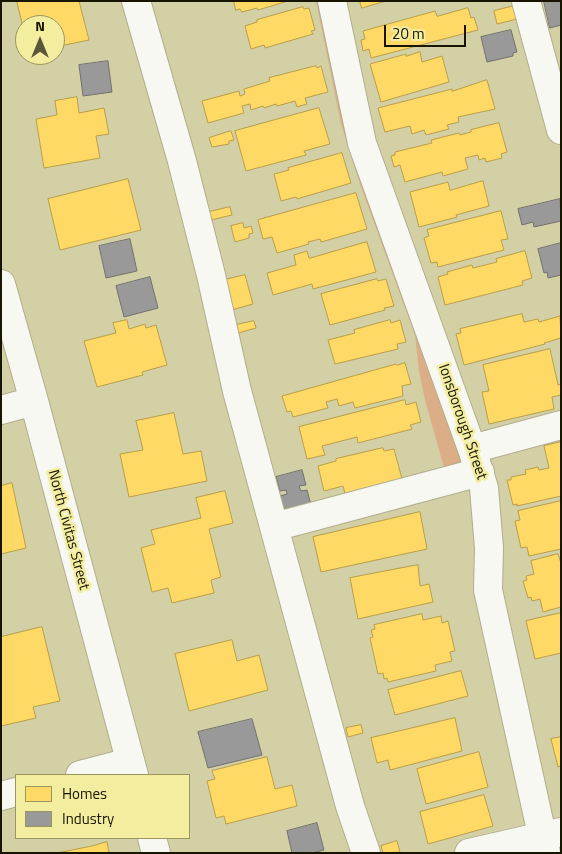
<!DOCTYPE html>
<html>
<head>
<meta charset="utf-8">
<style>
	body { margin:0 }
	#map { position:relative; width:562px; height:854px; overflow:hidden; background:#d3d0a6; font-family:"Titillium Web",sans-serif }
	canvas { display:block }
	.frame { position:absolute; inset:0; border:2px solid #171400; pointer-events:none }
	.legend { position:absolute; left:15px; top:774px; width:175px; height:65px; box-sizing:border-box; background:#f3eda0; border:1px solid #9b9660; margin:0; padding:6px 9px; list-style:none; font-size:15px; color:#171400 }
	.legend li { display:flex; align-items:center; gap:10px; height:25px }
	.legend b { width:25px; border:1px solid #9b9660 }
	.north { position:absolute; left:15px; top:15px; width:50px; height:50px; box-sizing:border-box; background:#f3eda0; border:1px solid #9b9660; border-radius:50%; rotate:0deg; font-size:14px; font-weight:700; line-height:20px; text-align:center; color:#171400 }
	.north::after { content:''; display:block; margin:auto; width:18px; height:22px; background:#59563a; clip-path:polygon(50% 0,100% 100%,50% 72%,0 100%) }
	.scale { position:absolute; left:384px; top:25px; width:82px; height:22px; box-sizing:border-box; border:2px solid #171400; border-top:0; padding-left:6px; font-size:15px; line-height:18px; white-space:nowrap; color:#171400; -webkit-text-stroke:4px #f3eda0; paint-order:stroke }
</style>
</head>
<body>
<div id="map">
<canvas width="562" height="854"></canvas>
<div class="frame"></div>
<ul class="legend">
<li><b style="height:14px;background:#ffd966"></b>Homes</li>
<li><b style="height:14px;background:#999"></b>Industry</li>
</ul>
<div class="north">N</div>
<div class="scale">20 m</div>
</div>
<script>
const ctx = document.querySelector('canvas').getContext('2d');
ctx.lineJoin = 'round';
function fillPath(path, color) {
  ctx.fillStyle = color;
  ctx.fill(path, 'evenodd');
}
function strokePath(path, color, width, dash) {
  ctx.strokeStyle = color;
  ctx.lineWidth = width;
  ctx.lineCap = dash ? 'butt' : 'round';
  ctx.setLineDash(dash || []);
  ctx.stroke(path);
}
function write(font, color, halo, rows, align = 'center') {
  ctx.font = font + ' "Titillium Web",sans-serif';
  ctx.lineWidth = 5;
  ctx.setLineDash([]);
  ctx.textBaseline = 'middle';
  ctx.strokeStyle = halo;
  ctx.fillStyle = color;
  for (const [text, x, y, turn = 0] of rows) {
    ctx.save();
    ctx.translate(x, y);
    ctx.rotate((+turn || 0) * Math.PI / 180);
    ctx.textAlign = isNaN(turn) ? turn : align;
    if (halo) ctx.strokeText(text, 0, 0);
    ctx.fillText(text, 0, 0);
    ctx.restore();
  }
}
const green = new Path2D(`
	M316,1H322L463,462V469L446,475L425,400L419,371L415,335L361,187L341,124Z`);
const homes = new Path2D(`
	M17,1H79L89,40L55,47V25H25V35Z
	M234,1H288L258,10L257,8L242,12L240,9L236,10Z
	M360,1H386L362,8Z
	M514,6L517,19L497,24L494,11Z
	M303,7L304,9L309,8L315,30L311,31L313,34L265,48L264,45L251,49L245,26L257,22V20Z
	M468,8L471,18L474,17L478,30L371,58L369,49L363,51L361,40L365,39L363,31L435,11L437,16Z
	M420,52L422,62L442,56L449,82L381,102L370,64L406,54V56Z
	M316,66L317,68L321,66L328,92L305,98L307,104L297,107L295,101L277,106L276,104L264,108L263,106L251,110L250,104L242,106L244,113L208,123L202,101L239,91L240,96L245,94L244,89L270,81L269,78Z
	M487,80L495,109L458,117L459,122L447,125L449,129L426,135L424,130L412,134L410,126L385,132L378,108L452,89V91Z
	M77,97L79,113L104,108L109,134L96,136L100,158L44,168L36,119L57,115L55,101Z
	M319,108L330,144L304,151L306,155L246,171L235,131Z
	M499,123L507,152L501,154L502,158L486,162L485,158L479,160L478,155L465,158L468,169L443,176L442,172L405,182L400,165L394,167L391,156L395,155V152L432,143L431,140L459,133L460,135L471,132V130Z
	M231,131L234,140L229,141V144L212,147L209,138Z
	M342,153L351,183L297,199L296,197L281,201L274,174L289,170L288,168Z
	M128,179L141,230L60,250L48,199Z
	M483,181L489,206L456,215L457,217L419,227L410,192L448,182L450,190Z
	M356,193L367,229L321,242L320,239L308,242L309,244L277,253L272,237L263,239L258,220Z
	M230,207L232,215L211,220L209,212Z
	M501,211L508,239L501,240L504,250L438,267L437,262L431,263L424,238L429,236L427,230Z
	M243,223L244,228L251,226L253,233L249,234V238L235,242L231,226Z
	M367,242L376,272L313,289L312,284L273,295L267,273L296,265L294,255L307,251L309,258Z
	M525,251L532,278L522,281L523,285L445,305L438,277L448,274L447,272L472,265L473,268L497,262L496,259Z
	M245,275L253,304L228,311L220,281Z
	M377,279L378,281L386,279L394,306L384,308L385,310L330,325L321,294Z
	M522,314L524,322L538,319L539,322L560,316L561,338L544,343L545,344L464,365L456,334L461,333L460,329Z
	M127,320L129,329L145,324L146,328L156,325L167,365L142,372L143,375L97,387L84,341L116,333L113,323Z
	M390,320L391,323L400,320L406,342L397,344L398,349L335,364L328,340L355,333L354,330Z
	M254,321L256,328L238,333L236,325Z
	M550,349L558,385L561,384V395L552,397L554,409L489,424L482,392L489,391L483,365Z
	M405,363L411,384L402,386L403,396L355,408L353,402L339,406L337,399L326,402L328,408L293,417L291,411L287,412L282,396L396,364L397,365Z
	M405,400L406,405L416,402L421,422L410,425L412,429L358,443L357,437L322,446L325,455L307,459L299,427Z
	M174,413L183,454L201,451L207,481L129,497L120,454L143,450L136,421Z
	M561,442V496L517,506V504L513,505L507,480H511V477L526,474L525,470L538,467L539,470L549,468L544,446Z
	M383,448L384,451L394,449L402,479L346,497L343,486L324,491L318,466L336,461V459Z
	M12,483L26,548L1,554V486Z
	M225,491L233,523L209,529L221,577L211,580L214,593L172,603L168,588L152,592L141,548L155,544L151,530L201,518L196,498Z
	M561,501V549L529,556L527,547L521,548L515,521L520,520L518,511Z
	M420,512L427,549L321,572L313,537Z
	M558,554L561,563V607L543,612L540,599L532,601L531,597L528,598L523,581L527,580L526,576L534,574L531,561Z
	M418,565L420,586L429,584L433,602L358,619L350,578Z
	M561,613V653L535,659L526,621Z
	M422,614L423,620L441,616L442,623L448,621L455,651L450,652L452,661L435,665L436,671L388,682L387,678L384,679L383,673L378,674L370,638L373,637L371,630L375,629L374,625Z
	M42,627L60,701L33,707L36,718L1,726V637Z
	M232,640L237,661L259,655L268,690L189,711L175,654Z
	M461,671L468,696L395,715L388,690Z
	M455,718L462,751L390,770L388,760L377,763L371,738Z
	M361,725L363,733L348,737L346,728Z
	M561,737V766L558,767L551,739Z
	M479,752L488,787L426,804L417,769Z
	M267,757L275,789L292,785L297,806L226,824L224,816L216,818L207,781L215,779L212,771Z
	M484,795L493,826L428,844L420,812Z
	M397,841L400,852L383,853L381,846Z
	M107,842L109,853H57L92,846Z`);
const industry = new Path2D(`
	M544,1H561V25L550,28Z
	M511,30L517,52L513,53V56L487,62L481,37Z
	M108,61L112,92L83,96L79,65Z
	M560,199L561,221L534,227L533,222L522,225L518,209Z
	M130,239L137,271L106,278L99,246Z
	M561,243V275L548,278L547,272L544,273L538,249Z
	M150,277L158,308L124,317L116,286Z
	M302,470L306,485L299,486L301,491L307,490L311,505L284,511L280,496L287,494L286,490L280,491L276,477Z
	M252,719L262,755L208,768L198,732Z
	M317,823L324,850L312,853H292L287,831Z`);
const minor = new Path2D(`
	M136,1L182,161L211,275L237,391L350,806L366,853
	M332,1L362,143L472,449L484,488L489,548L488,590L546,853
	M526,1L561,130
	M1,284L34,401L134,775
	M1,410L34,401
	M472,449L561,425
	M274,527L480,472
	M80,775L130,762
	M1,796L16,792
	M152,838L156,853
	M469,853L561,832`);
const streetNames = [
	["Ionsborough Street",462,422,71],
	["North Civitas Street",68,530,75]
];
fillPath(green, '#dcae88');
fillPath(homes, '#ffd966');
strokePath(homes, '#b99e47', 1);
fillPath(industry, '#999');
strokePath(industry, '#72716b', 1);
strokePath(minor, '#b0ae8d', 30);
strokePath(minor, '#f8f8f2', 28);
write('15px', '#171400', '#f3eda0', streetNames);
</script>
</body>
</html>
